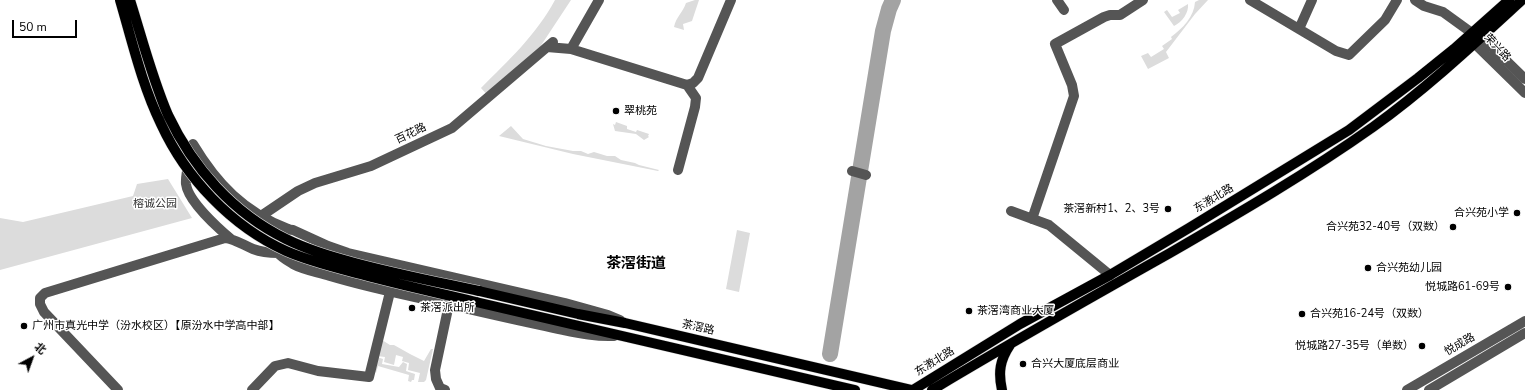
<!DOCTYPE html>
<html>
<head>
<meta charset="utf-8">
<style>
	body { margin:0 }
	#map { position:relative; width:1525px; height:390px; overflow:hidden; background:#fff; font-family:"Nunito Sans","Noto Sans SC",sans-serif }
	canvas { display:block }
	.north { position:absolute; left:12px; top:338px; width:40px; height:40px; -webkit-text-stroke:3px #fff; paint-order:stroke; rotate:41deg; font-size:11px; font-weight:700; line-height:16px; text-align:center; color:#000 }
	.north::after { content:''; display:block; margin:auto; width:14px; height:18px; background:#000; clip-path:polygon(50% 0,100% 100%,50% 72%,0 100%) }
	.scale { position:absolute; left:12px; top:20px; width:65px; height:18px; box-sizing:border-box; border:2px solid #000; border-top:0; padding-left:5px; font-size:12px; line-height:14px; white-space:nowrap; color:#000; -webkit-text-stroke:3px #fff; paint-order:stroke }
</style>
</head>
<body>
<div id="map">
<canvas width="1525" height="390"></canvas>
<div class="north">北</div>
<div class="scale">50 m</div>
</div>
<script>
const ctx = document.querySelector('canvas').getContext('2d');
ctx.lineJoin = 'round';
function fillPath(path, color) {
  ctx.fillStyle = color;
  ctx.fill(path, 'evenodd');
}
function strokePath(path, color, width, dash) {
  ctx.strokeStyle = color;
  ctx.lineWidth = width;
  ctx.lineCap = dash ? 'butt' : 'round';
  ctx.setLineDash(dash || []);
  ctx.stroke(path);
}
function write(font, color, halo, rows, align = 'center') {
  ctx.font = font + ' "Nunito Sans","Noto Sans SC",sans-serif';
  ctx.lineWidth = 3;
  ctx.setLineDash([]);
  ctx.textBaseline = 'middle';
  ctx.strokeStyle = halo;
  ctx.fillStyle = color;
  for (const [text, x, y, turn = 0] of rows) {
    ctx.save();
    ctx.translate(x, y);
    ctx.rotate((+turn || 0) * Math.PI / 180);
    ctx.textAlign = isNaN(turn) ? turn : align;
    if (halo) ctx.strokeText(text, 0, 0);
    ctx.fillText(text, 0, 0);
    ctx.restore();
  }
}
const green = new Path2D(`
	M555,0H571L540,47L489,97L481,88C509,60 536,35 555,0Z
	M695,0H699L692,21L683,24L684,30L674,27C676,17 683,12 686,3Z
	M1199,0H1208L1195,14L1166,52L1169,58L1148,69L1141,56L1148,53L1151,57L1164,49L1162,46L1172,39L1171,37C1183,28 1194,17 1195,2Z
	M1188,4C1189,13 1182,22 1174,26L1164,12L1167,10L1172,17L1180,13L1178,10Z
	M616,122L627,126V129L636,132L637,130L649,134L648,136L649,137L644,140L636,134L615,131L613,124L615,125Z
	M511,126L523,139L546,146L573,151H581L588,154L594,152L607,156H615L621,160L635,163L639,165L659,170L658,171L573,154L499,136Z
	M168,179L192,218L0,270V218L23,222L133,196L137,184Z
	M737,230L750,233L739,292L726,289Z
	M382,340L390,345H394L410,354L424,361L431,349H433L426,380L424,382H418L420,373L408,370L409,363L402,361L403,357L396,355L394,365L384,362L385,357L377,356Z
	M377,357L383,359L382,364L399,367L403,362L407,364L406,371L415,374L414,380H412L411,382L408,381L409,375L378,366L376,373L374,370Z`);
const river = new Path2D(`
	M830,354L883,31L889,9L893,0`);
const minor = new Path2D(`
	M1057,0L1064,10
	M1250,0L1336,51L1349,55L1385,20L1397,0
	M1415,0L1424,6L1443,12L1472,33L1482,37L1525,79
	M1299,29L1312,0
	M1472,35L1475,44L1525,93
	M547,47L571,49L687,85L693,83L698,78L731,0
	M571,49L599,0
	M193,144C217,184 244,212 288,229
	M192,150C190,160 185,173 186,184C188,201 218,228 231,239
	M678,170L695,107L696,98L687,85
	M852,171L866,175
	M1011,211L1049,225L1110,275
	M261,216L298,191L315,183L371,166L452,128L553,42
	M1032,219L1074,96L1072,85L1055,44L1104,17L1110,15H1120L1143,0
	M614,336C594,337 574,332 554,328C520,321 485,313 451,305C410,296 370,288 330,276C318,272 304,270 293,264C288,261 281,257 278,253C272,243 282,228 293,230L328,246L348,253L565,303L608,315L620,320
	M118,390L44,312L40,304V298L45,293L225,238C235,239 243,245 253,249C261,252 269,253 278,253
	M252,390L275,366L288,363L318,371L369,377L390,292
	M445,390L440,388L436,379L435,370L449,304
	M1407,390L1525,321
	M1429,390L1525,333`);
const major = new Path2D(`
	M479,291L578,314L625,323L912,390
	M476,302L855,390
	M913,390L1020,324L1110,275L1189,228L1349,130L1418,78L1454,49L1509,0
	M932,390C1010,343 1090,298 1170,253C1239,213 1308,173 1373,127C1426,89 1474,44 1522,0
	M1002,390C998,372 1000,360 1010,345`);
const majorBridge = new Path2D(`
	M120,0C132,41 142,85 161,124C186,178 231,226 286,251C311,262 338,268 364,275C401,285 439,293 476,302
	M130,0C142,38 152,78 168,115C193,168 233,213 286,239C308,250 332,257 355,263C396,274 437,282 479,291`);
const markers = [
	[616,111,4,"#000"],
	[1168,209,4,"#000"],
	[1517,213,4,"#000"],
	[1453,227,4,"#000"],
	[1368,268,4,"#000"],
	[1508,287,4,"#000"],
	[412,308,4,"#000"],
	[969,311,4,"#000"],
	[1302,314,4,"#000"],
	[24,326,4,"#000"],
	[1422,346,4,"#000"],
	[1023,364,4,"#000"]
];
const streetNames = [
	["荣兴路",1497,48,47],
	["百花路",411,134,-25],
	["东漖北路",1214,199,-31],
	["茶滘路",698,328,13],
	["悦成路",1460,345,-30],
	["东漖北路",935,362,-32]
];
const poiNames = [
	["翠桃苑",624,111],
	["茶滘新村1、2、3号",1160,209,"right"],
	["合兴苑小学",1509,213,"right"],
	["合兴苑32-40号（双数）",1445,227,"right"],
	["合兴苑幼儿园",1376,268],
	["悦城路61-69号",1500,287,"right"],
	["茶滘派出所",420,308],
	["茶滘湾商业大厦",977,311],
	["合兴苑16-24号（双数）",1310,314],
	["广州市真光中学（汾水校区）【原汾水中学高中部】",32,326],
	["悦城路27-35号（单数）",1414,346,"right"],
	["合兴大厦底层商业",1031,364]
];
const parkNames = [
	["榕诚公园",155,204]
];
const districtNames = [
	["茶滘街道",636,264]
];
fillPath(green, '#dcdcdc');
strokePath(river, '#a3a3a3', 16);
strokePath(major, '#dbdbdb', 11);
strokePath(minor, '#555', 10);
strokePath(major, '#000', 10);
strokePath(majorBridge, '#dbdbdb', 11, []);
strokePath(majorBridge, '#000', 10);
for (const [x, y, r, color] of markers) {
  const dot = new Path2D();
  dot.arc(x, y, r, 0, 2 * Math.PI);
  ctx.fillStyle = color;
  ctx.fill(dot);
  strokePath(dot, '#fff', 1.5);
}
write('11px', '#000', '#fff', streetNames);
write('11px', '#000', '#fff', poiNames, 'left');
write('11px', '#333', '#fff', parkNames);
write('bold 15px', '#000', '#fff', districtNames);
</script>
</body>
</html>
